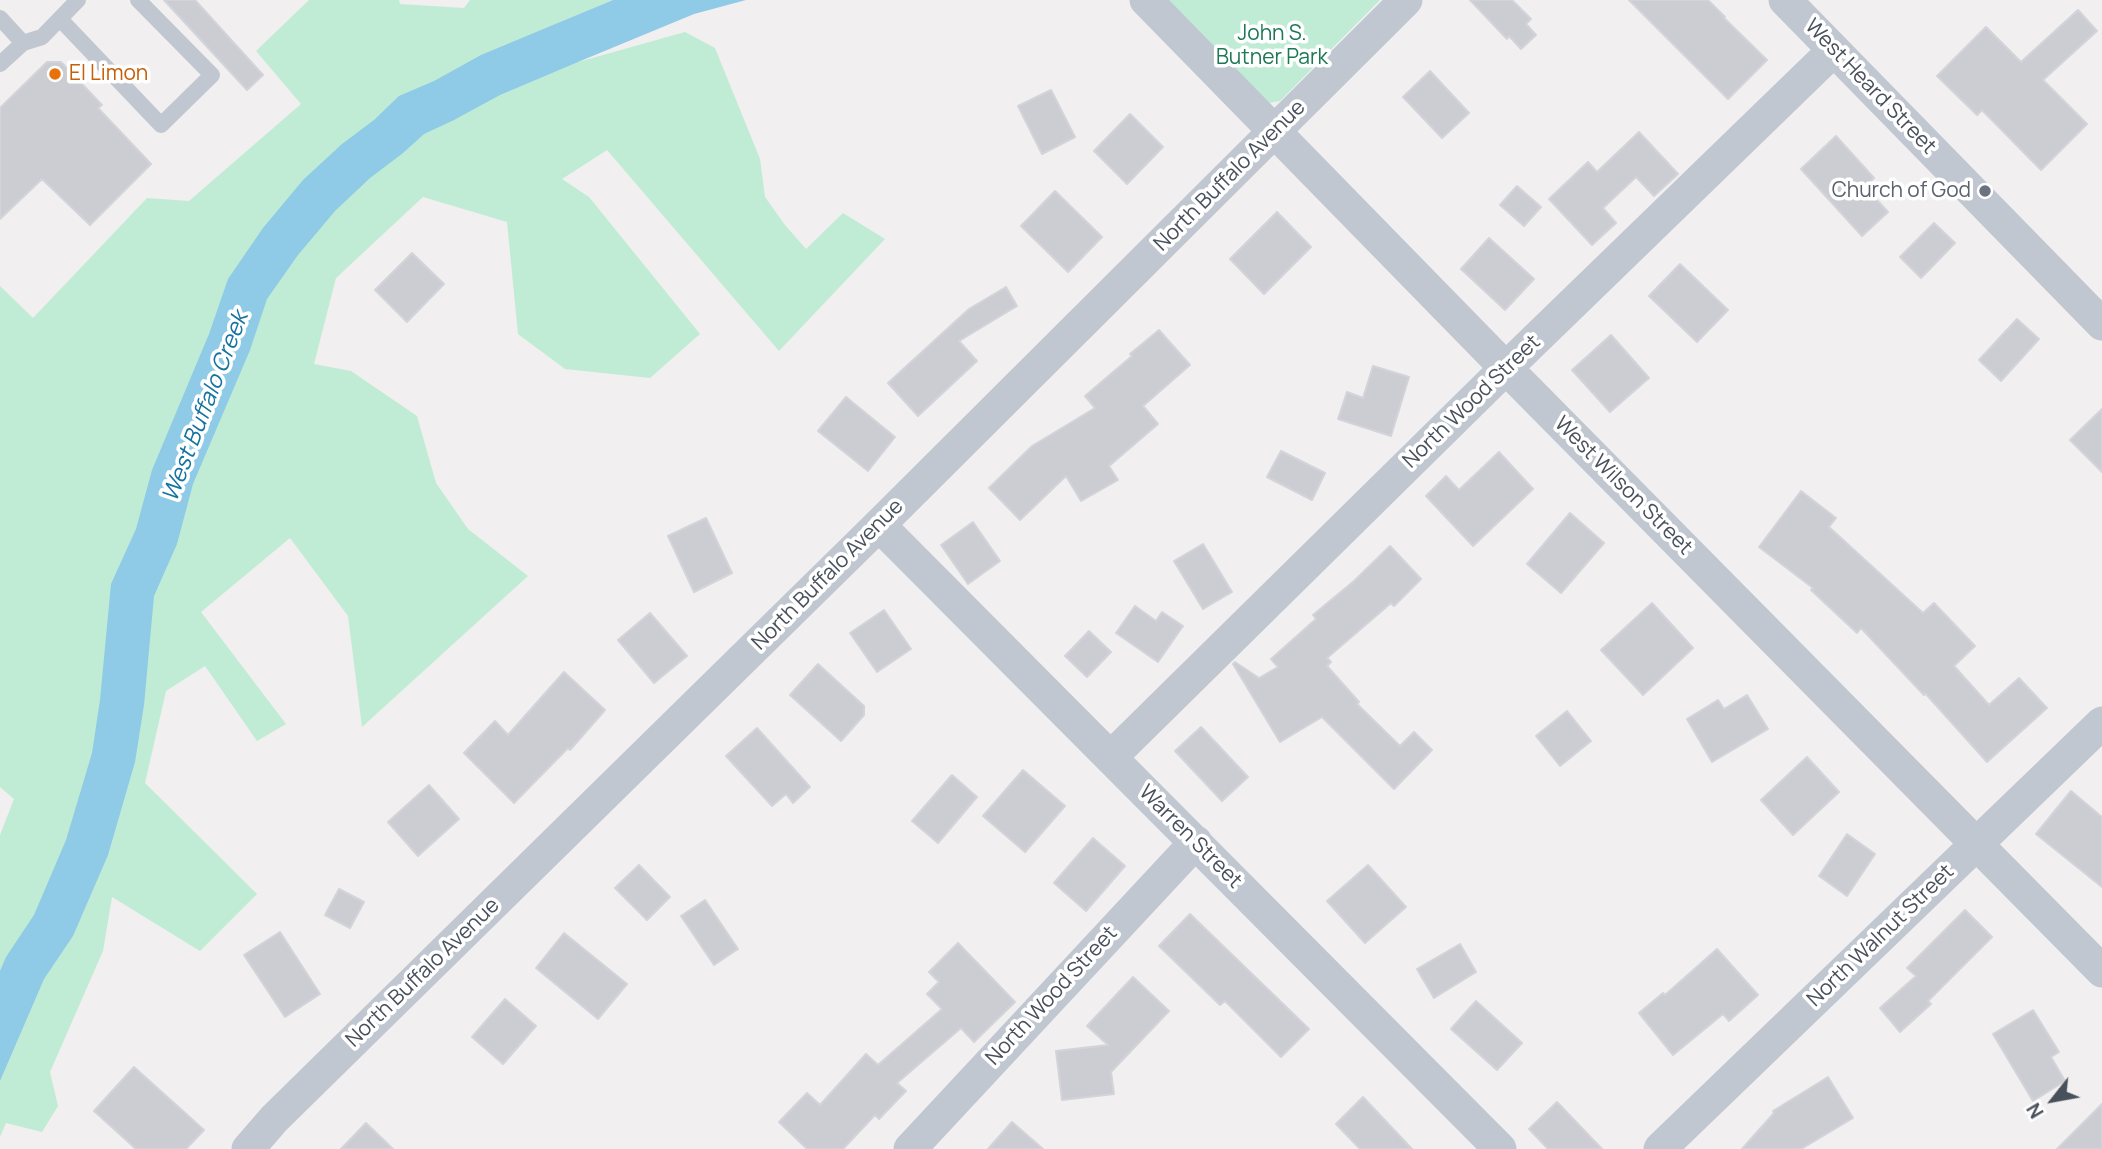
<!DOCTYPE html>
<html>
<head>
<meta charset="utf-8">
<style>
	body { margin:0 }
	#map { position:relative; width:2102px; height:1149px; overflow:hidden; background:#f1efef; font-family:Manrope,sans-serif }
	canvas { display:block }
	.north { position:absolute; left:2018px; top:1065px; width:70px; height:70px; -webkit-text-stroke:5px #fff; paint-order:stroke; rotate:239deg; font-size:19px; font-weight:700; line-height:28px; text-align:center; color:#48505b }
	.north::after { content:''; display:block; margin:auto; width:24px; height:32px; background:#48505b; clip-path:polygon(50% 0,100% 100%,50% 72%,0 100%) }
</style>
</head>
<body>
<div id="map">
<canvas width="2102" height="1149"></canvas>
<div class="north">N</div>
</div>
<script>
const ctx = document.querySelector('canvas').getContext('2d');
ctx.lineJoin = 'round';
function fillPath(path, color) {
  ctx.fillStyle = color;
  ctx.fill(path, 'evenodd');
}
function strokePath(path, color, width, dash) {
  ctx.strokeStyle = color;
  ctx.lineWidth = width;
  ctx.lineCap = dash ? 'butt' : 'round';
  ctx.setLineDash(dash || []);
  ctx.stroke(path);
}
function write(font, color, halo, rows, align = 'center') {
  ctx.font = font + ' Manrope,sans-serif';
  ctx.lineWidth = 7;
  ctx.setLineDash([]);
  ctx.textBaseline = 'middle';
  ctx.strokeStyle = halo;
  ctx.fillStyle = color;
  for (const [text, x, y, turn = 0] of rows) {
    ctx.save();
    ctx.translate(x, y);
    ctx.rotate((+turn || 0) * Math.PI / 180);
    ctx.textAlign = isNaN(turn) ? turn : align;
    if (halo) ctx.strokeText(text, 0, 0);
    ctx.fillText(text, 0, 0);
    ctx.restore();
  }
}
const green = new Path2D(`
	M309,0H399L400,4L464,8L470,0H613L561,22L578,62L685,32L715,48L760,159L765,197L785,225L806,249L843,213L885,239L779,351L607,150L562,179L589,197L700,334L650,378L565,369L518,334L507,222L423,197L336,278L314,364L351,371L417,416L436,483L468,529L528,576L362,727L348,616L290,538L201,612L286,724L257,741L205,666L166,691L145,783L257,894L200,951L112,897L103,951L50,1072L58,1106L42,1132L6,1123L0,1137V835L14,799L0,787V286L33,318L147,198L189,201L301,104L256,51Z
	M1166,0H1380L1280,101L1269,103Z`);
const water = new Path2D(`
	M613,0H746L694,14L578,62L500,95L454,120L424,134L403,153L370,178L335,211L298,255L267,299L250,350L193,484L177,544L154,596L144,705L135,762L108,855L73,936L44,979L0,1081V971L6,957L34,915L66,840L92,753L100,700L111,584L136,529L152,470L209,334L228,279L263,228L303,180L342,144L374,120L399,96L434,81L481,55Z`);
const building = new Path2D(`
	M164,0H195L263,75L247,90Z
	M1470,0H1512L1531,19L1526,24L1536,35L1521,49L1509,36L1507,39Z
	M1629,0H1708L1725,17L1724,18L1767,60L1728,99Z
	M2078,10L2097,31L2043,80L2087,124L2041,170L1982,110L1977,115L1937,76L1986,27L2021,62Z
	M47,62H61L102,105L98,108L151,164L90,225L42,179L0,219V108Z
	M1430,71L1469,113L1442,138L1403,97Z
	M1051,90L1075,137L1042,154L1018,106Z
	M1130,114L1163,147L1127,184L1094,151Z
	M1639,132L1678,174L1654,196L1636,177L1603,208L1616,223L1592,245L1549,199L1588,162L1597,172Z
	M1836,136L1874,178L1865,187L1888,212L1862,236L1801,169Z
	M1517,186L1541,207L1524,226L1500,205Z
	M1055,191L1102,237L1068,272L1021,226Z
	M1277,212L1311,247L1264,294L1230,259Z
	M1934,223L1955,243L1921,278L1900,257Z
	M1489,238L1534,279L1505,310L1461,269Z
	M412,253L444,284L407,322L375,290Z
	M1680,264L1728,310L1697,342L1649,296Z
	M1006,287L1017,306L959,341L977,361L918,416L888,383L969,309Z
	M2017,319L2039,339L2001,381L1979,360Z
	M1159,330L1190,365L1143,406L1158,424L1109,466L1118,480L1081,501L1066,476L1020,520L989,488L1032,446L1095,408L1085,396L1132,356L1130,354Z
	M1611,335L1649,378L1610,412L1572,370Z
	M1373,366L1409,377L1391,436L1338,419L1347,392L1363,398Z
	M846,397L895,437L868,471L818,431Z
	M2102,409V472L2070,440Z
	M1281,451L1325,473L1312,500L1267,477Z
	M1499,452L1533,489L1473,546L1426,496L1446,476L1459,490Z
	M1801,491L1836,518L1829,527L1923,613L1934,603L1975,646L1954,666L1989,705L2019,678L2047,708L1987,762L1925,693L1924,695L1861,628L1857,633L1811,590L1813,588L1759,547Z
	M1570,513L1604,543L1561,593L1527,564Z
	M706,518L732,573L694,592L668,536Z
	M973,522L1000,561L968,584L941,545Z
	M1203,544L1232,592L1203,609L1174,561Z
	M1390,546L1421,579L1394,606L1391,603L1327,658L1331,662L1327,666L1359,702L1357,704L1400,746L1414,732L1432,750L1394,789L1322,717L1280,742L1233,664L1235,662L1259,678L1278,667L1271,659L1316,619L1313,615L1354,581Z
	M1652,603L1693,648L1643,695L1601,650Z
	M1135,606L1156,621L1162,612L1183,626L1158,662L1116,633Z
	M884,610L911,649L877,672L850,633Z
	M650,613L687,656L654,683L618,640Z
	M1089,631L1111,652L1087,677L1065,656Z
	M818,664L864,706V715L841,741L790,695Z
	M564,672L605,710L570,750L568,748L514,803L464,753L495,721L508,735Z
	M1747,695L1768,729L1712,762L1687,719L1718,700L1724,709Z
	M1567,711L1591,741L1560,766L1536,736Z
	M1201,727L1248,777L1222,801L1175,751Z
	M757,728L810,787L793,803L786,794L772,806L726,756Z
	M1807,757L1839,792L1793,835L1761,800Z
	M1023,770L1065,806L1025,852L983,816Z
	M952,775L977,797L938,843L912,821Z
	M429,785L459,819L418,856L388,822Z
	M2071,791L2102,817V887L2036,834Z
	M1847,834L1875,854L1847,896L1819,876Z
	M1093,838L1125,866L1086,911L1054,883Z
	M639,865L670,897L647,920L615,888Z
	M1368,865L1406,907L1365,943L1327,901Z
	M339,889L364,902L350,928L325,915Z
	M705,900L738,949L714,965L681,916Z
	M1965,910L1992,937L1928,1001L1931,1004L1900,1032L1880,1008L1916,976L1907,968Z
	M1190,914L1309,1029L1281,1057L1225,1001L1220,1005L1159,946Z
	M280,932L320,994L285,1017L244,955Z
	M564,933L627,984L598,1019L536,968Z
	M958,943L1015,1002L974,1042L961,1028L897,1083L906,1091L879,1119L875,1115L843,1149H807L779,1122L807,1093L820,1105L866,1054L878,1065L942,1009L927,994L939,982L929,972Z
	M1460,944L1476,972L1434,998L1417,969Z
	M1717,949L1758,995L1729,1021L1723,1014L1673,1055L1639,1013L1663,993L1665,995Z
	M1133,977L1169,1011L1111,1072L1114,1094L1062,1100L1056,1051L1108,1045L1087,1026Z
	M505,999L536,1026L503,1064L472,1037Z
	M1476,1001L1522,1043L1497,1070L1451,1029Z
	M2033,1010L2059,1052L2051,1057L2065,1081L2033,1101L1993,1034Z
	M134,1067L204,1130L186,1149H136L94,1111Z
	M1828,1077L1853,1118L1801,1149H1742L1774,1113L1773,1111Z
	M1363,1097L1412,1149H1360L1336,1124Z
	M1557,1102L1602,1149H1548L1529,1129Z
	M2102,1104V1149H2057Z
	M1012,1122L1043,1149H988Z
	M366,1123L393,1149H341Z`);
const lane = new Path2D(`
	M0,18L23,43L0,64
	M60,19L161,125L212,75L138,0
	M23,43L42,37L78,0`);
const street = new Path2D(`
	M1146,0L1494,356L2102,971
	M1785,0L2102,324
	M879,525L1500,1149
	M1111,757L1506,368L1834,50
	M248,1149L274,1119L879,525L1406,0
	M910,1149L1196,842
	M1660,1149L2102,723`);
const markers = [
	[55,74,7,"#e8710a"],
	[1985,191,7,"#6b7280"]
];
const parkNames = [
	["John S.",1272,34],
	["Butner Park",1272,58]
];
const foodNames = [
	["El Limon",69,74]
];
const streetNames = [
	["West Heard Street",1870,87,46],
	["North Buffalo Avenue",1230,176,-45],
	["North Wood Street",1472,402,-44],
	["West Wilson Street",1623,486,45],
	["North Buffalo Avenue",828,575,-45],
	["Warren Street",1190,837,45],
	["North Walnut Street",1881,936,-44],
	["North Buffalo Avenue",423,973,-44],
	["North Wood Street",1052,996,-47]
];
const worshipNames = [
	["Church of God",1971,191]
];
const waterNames = [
	["West Buffalo Creek",206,407,-69]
];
fillPath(green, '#c0ecd6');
fillPath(water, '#8fcae6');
fillPath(building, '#cccdd3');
strokePath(building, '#d3d4da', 2);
strokePath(lane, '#c0c7d0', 16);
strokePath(street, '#c0c7d0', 33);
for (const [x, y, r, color] of markers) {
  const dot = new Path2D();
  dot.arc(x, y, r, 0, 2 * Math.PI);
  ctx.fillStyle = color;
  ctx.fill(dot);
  strokePath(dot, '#fff', 2.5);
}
write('21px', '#1d7855', '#fff', parkNames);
write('21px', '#c56008', '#fff', foodNames, 'left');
write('21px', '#48505b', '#fff', streetNames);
write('21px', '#5b616d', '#fff', worshipNames, 'right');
write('italic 23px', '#1573a1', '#fff', waterNames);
</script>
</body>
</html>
